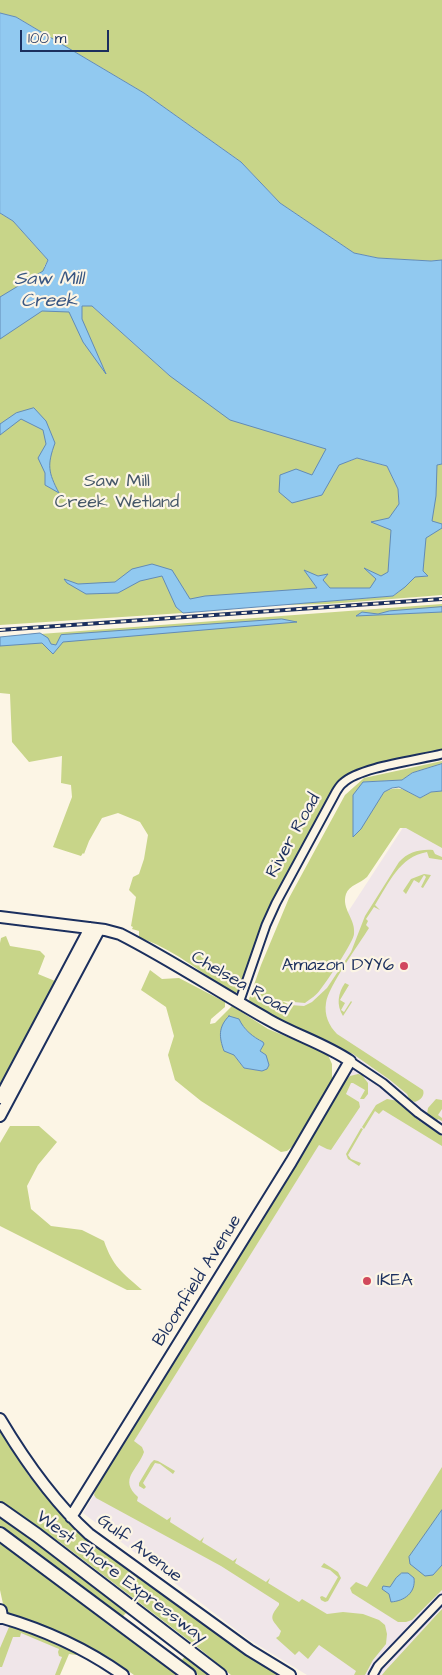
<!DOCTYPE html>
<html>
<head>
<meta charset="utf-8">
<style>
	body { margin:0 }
	#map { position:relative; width:442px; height:1675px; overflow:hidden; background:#fcf5e5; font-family:"Architects Daughter",sans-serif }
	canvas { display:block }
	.scale { position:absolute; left:20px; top:30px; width:89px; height:22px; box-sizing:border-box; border:2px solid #1b2f5e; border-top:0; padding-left:6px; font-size:15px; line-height:18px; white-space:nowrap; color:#1b2f5e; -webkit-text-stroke:4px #fcf5e5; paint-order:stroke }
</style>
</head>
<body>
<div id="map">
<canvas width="442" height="1675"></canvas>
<div class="scale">100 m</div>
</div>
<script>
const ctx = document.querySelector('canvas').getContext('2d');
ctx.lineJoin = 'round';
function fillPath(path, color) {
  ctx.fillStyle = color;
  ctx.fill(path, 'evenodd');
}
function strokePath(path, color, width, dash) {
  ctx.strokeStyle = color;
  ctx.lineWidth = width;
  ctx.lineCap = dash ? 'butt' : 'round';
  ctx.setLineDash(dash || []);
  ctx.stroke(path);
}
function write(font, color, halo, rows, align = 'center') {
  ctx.font = font + ' "Architects Daughter",sans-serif';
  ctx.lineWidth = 4.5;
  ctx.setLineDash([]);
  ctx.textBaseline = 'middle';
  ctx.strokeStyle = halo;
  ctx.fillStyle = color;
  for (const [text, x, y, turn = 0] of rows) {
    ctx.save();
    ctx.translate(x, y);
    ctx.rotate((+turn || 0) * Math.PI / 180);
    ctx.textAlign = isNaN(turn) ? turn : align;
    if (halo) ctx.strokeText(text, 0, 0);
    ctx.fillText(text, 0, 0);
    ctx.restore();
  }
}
const built = new Path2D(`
	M406,823L442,843V1629L398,1675H307L248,1639L83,1513L245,1249L358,1060L280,1016Z
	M0,1625L16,1627L29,1632L70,1649L59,1675H0Z`);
const green = new Path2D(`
	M0,0H442V260L431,261L378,258L354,253L280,203L241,162L144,93L16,17L0,13Z
	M0,213L13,221L48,260L44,267L82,306H92L170,376L327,449L347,462L357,458L387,466L398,489L399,504L437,465L442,464V595L328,604L279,605L393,596L400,591L176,607L183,613L0,625Z
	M442,604V752L353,773L343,777L336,783L264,918L243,983L236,993L228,990C200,972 171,947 139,938V931L132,929L133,927L131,926L136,897L129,890L133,877L139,874L144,859L148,835L140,822L118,813L102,818L89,841L84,854L83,853L81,856L53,847L72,797L71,785L61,783L62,756L29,762L12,742L10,694L0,693V637Z
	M442,761V764L412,773L402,780L364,782L354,806L353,836L384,792C400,784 406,791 420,798L431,792L442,791V848L406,828H400L367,877C361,883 349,885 346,894C341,909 356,919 354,934C354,941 326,983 320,990C317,995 310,999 305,1003L282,1001L290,1005L304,1006L312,1002L327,988L351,952L365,916L399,862C408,852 420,849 433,850L435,854L442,857V860L429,858L427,852C399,857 389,883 375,905L380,910L374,907L366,919L368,921L366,925L369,928C359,944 328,987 326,1003C324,1015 329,1026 337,1034L423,1090C425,1095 421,1100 415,1102L410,1100L407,1094L390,1080L353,1054L258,1009L250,1003L249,999L261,965L289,898L345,795L364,778Z
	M424,874L431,875L423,888L421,887L426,877L424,875L419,883L414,880L406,894L403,891L411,879Z
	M6,936L10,946L40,951L45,956L38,974L55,981L0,1088V943L1,938Z
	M150,970L162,979L179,978L225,1002V1007L211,1019L210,1024L215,1023L232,1006L268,1029L327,1053L332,1064V1080L293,1146L287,1151L281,1152L201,1101L175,1080L168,1055L174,1036L166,1007L141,990ZM242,1025L251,1035L263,1042L260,1052L266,1055L262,1071L244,1068L234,1055Z
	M345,983L349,985L340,1000L345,1003L341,1010L344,1012L351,1001L352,1002L343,1016C336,1005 338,993 345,983Z
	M358,1074L362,1075L368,1083V1094L364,1099H360L365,1090L353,1083H351L346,1094L359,1102L360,1107L331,1150L327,1149L319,1145L134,1441L142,1447L144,1452C138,1470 118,1479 138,1497L137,1501L167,1520L171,1517L170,1522L200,1541L204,1537L202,1542L233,1561L237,1558L235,1563L266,1582L270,1578L268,1583L299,1602L302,1599L327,1614L343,1612L363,1614L379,1620L385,1625L387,1634L386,1644L373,1660L365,1675H354L356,1671L319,1645L308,1659L299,1651L295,1655L276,1638L279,1636L281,1631C272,1619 268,1619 279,1605V1603L221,1566L96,1498L94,1495L96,1485L161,1380L163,1379L165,1374L343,1083L350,1076Z
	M387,1099L398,1101L418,1120L442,1136V1146L383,1110L379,1114L375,1111L364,1129L362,1127L376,1105Z
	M436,1099L442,1100V1109L438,1115L442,1118V1121L438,1119L437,1121L427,1114L428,1108Z
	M10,1126H39L57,1142L38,1165L27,1186L31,1209L51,1226L82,1230L104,1241C113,1267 122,1272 142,1290H127L0,1226V1143Z
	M361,1128L363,1129L348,1155L351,1159L361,1163L359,1166L348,1159L346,1154Z
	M0,1428L29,1476L60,1513L89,1537L224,1638L281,1675H231L200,1649L61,1543L0,1501Z
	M154,1460L158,1461L175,1471L173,1474L160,1464L155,1463L143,1483L146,1487L144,1489L139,1486V1483L151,1463Z
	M442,1467V1510L435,1521L433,1575L442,1565V1590L412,1620L406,1622H398L352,1593L350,1588L356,1582L367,1587Z
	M0,1517L87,1580L127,1612L122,1617L0,1527Z
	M0,1542L58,1584L177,1675H134L110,1658L68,1636L5,1613L0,1590Z
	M324,1563L338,1572L341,1578L328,1601L325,1602L321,1600L320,1597L322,1596L326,1598L338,1577L330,1570L321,1567Z
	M442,1609V1675H382L386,1670Z
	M9,1627C25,1626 62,1645 78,1653L76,1655L69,1654L60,1675H55L62,1657L59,1656L58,1652L59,1649L21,1633L20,1637H13L2,1667H0V1648Z
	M185,1656L188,1657L212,1675H198L183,1663L182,1660Z`);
const water = new Path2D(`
	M0,13L16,17L144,93L241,162L280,203L354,253L378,258L431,261L442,260V464L437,465L436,496L432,521L442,524V528L426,538L423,571L428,576L415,577L405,587L393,596L183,613L176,607L162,576L140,581L118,593L86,594L67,583L64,579L78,584L115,582L132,569L152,564L172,570L190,599L205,596L317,588L304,570L318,576L328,574L323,580L330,588H370L376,579L364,568L381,576L388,572L391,530L371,522L389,518L399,504L398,489L387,466L357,458L339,465L322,495L292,503L279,492L280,475L296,469L312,475L326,449L230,420L170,376L92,306H82V319L106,374L83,342L69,312L42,311L0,339V297L43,271L48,260L13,221L0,213Z
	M34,408L46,421L55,443C47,465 48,472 59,493L45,485V473L38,458L46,444L43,430L21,419L0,435V424L16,413Z
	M442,607V612L356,616L362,612L378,614L389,611Z
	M282,619L297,622L63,642L53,654L42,643L0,646V637L40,633L48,638L51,644L56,645L61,635Z
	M442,764V791L431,792L420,798L399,787L392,788L384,792L361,829L353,837V795L363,782L402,780L412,773Z
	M229,1016L239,1019C244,1030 253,1037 263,1042L264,1044L260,1051L266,1055L269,1065L267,1069L262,1071L244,1068L234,1055L224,1051C219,1037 218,1027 229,1016Z
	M442,1510V1565L433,1575L425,1576L410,1564L409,1557Z
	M402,1573H408L414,1578C416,1593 404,1601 391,1602L389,1594L382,1589L383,1586L390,1587L396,1578Z`);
const street = new Path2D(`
	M239,1003L266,925L276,903L336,792C338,789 340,785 343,783C359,767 419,760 442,754
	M350,1061L383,1083L418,1113L442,1130
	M373,1675L378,1666L442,1599`);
const secondary = new Path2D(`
	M0,917L105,930L120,934C171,960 219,992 269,1020C295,1035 325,1044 350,1061L291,1162L71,1517
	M0,1098L90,928
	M0,1116L99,930
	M0,1419C25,1461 53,1501 89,1534L249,1650L290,1675
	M0,1617C45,1630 85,1648 123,1675`);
const highway = new Path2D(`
	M0,1509L37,1535L220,1675
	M0,1534L189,1675
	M0,1611L1,1617`);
const rail = new Path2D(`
	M0,630L442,599`);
const markers = [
	[404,966,5,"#d1495b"],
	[367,1281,5,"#d1495b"]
];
const parkNames = [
	["Saw Mill",117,482],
	["Creek Wetland",117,503]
];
const streetNames = [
	["River Road",294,836,-61],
	["Chelsea Road",240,984,30],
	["Bloomfield Avenue",198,1281,-58],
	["Gulf Avenue",139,1549,37],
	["West Shore Expressway",121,1578,37]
];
const poiNames = [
	["Amazon DYY6",394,966],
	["IKEA",377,1281,"left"]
];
const waterNames = [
	["Saw Mill",49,280],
	["Creek",49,302]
];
fillPath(built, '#f0e6e9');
fillPath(green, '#c8d589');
fillPath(water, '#91c9f0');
strokePath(water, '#628bb6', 1);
strokePath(street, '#1b2f5e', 11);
strokePath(secondary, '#1b2f5e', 14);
strokePath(highway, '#1b2f5e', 16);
strokePath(street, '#fcf5e5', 7);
strokePath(secondary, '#fcf5e5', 10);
strokePath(highway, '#fcf5e5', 12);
strokePath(rail, '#1b2f5e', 4);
strokePath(rail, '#fcf5e5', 2, [5.5]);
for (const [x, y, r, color] of markers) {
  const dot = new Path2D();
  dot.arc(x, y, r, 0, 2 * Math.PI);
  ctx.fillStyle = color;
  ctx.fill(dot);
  strokePath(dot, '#fcf5e5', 2);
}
write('18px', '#465869', '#fcf5e5', parkNames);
write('18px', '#1b2f5e', '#fcf5e5', streetNames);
write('18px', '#1b2f5e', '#fcf5e5', poiNames, 'right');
write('italic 19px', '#385682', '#fcf5e5', waterNames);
</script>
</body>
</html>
